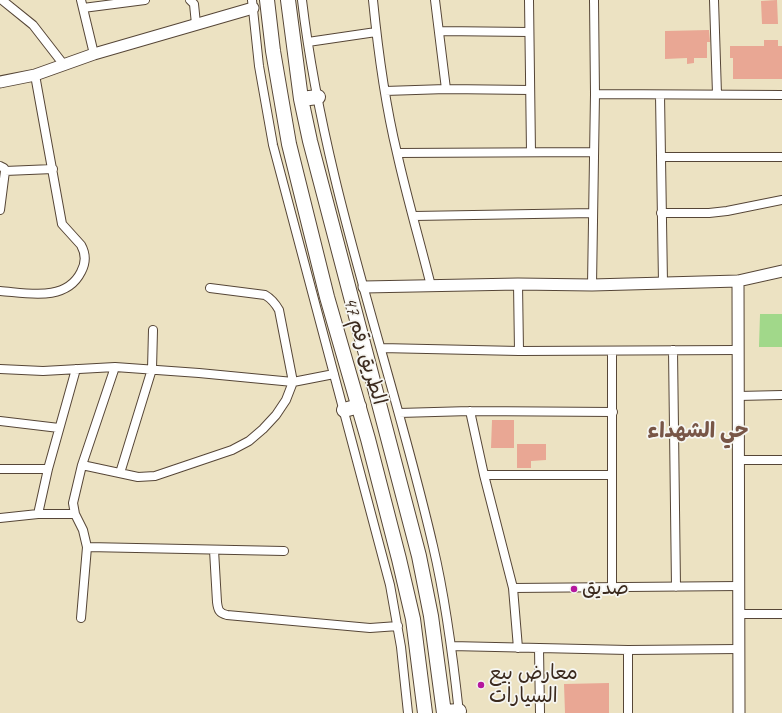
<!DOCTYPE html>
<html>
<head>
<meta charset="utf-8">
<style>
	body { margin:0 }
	canvas { display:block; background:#ece2c2 }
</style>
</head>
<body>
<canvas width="782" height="713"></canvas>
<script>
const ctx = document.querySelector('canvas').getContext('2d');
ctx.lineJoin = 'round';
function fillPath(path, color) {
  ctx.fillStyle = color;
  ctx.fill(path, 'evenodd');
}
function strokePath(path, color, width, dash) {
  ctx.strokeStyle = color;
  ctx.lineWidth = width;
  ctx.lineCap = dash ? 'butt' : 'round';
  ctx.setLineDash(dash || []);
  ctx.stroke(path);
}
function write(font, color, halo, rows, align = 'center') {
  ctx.font = font + ' Caveat,"Playpen Sans Arabic",sans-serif';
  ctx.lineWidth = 3.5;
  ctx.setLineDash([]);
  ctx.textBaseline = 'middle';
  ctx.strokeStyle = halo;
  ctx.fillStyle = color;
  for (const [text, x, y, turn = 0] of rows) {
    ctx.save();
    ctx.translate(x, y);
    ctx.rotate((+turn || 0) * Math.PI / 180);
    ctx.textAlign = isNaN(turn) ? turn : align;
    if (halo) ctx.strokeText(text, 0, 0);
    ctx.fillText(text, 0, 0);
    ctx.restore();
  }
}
const green = new Path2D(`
	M760,314H782V347H759Z`);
const building = new Path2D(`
	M777,0L778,24H762L761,1Z
	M709,30L710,42H707V58H694V63L687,64V58L665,59V31Z
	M764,40H778V46H782V79H733V58H730V46H764Z
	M492,420H514V448H491Z
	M517,444H546V460L531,461V468H517Z
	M609,683V713H565L564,684Z`);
const street = new Path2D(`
	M2,0L33,25L64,65
	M81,0L94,54
	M190,0L194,4L196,24
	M252,0L259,66L273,145L390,585L401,647L408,713
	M302,0C324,187 391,364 433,546C446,601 453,657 459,713
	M373,0C378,51 385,103 397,153C407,198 420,242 431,286
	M435,0L446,89
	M529,0L531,152
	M714,0L717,94
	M83,8L145,0
	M439,31L529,32
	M308,42L376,32
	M385,91L446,89L530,90
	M595,94L782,95
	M660,95L663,283
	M397,153L593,152
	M661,157H782
	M0,166L4,168L5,171L0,210
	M5,171L53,169
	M661,213H709L727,211L782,200
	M414,216L593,213
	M518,284L519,351
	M592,285L595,94L594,0
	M0,291C28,293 66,302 81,272C86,263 86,254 81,245L62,224L35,75
	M381,348L519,351L738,350
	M673,350L676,587
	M612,351V587
	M0,369L43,371L115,367L199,373L293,382L334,374
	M738,396L782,395
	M470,411L484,475L513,588L518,648
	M399,413L470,411L613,412
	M0,421L59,428
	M738,460H782
	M82,465L138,477L155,476L232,450L249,441L263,429L276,415L286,400L293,382L279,310C275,303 272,299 265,295L210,288
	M0,469H48
	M120,473L152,369L153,330
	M484,475H612
	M38,514L48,469L76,369
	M0,518L38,514H75
	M87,547L284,551
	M214,550L217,602C218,610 219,613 227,615L370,628L398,626
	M513,588L739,586
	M739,614H782
	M81,618L87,547L83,530L75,514L73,503L82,465L115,367
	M451,646L628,650L739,649
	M539,648L540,713
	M628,713V650`);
const secondary = new Path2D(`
	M0,82L35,75L94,54L253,8
	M738,281L739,713
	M364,287L518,284L592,285L738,281L782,271`);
const highway = new Path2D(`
	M267,0L273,51L289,144L327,297L368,439L399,559L413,619L425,713
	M288,0L301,99L310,141L419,556L431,616L444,713
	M301,99L318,97
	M344,410L359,406
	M444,712L459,711`);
const markers = [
	[574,589,4,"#b5179e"],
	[481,685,4,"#b5179e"]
];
const streetNames = [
	["الطريق رقم 47",364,351,74]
];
const poiNames = [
	["صديق",582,589],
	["معارض بيع",489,674],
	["السيارات",489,697]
];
const neighbourhoodNames = [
	["حي الشهداء",698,431]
];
fillPath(green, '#a1d88a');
fillPath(building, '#e9a794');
strokePath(street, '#564637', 10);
strokePath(secondary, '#564637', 13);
strokePath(highway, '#564637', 16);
strokePath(street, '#fff', 8);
strokePath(secondary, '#fff', 11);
strokePath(highway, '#fff', 14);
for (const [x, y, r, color] of markers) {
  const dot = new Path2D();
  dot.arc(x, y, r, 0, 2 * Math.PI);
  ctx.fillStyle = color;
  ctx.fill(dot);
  strokePath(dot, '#f6f6f2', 1.5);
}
write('20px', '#3b2a1e', '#f6f6f2', streetNames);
write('20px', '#3b2a1e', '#f6f6f2', poiNames, 'left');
write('bold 21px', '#785647', '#f6f6f2', neighbourhoodNames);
</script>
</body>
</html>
